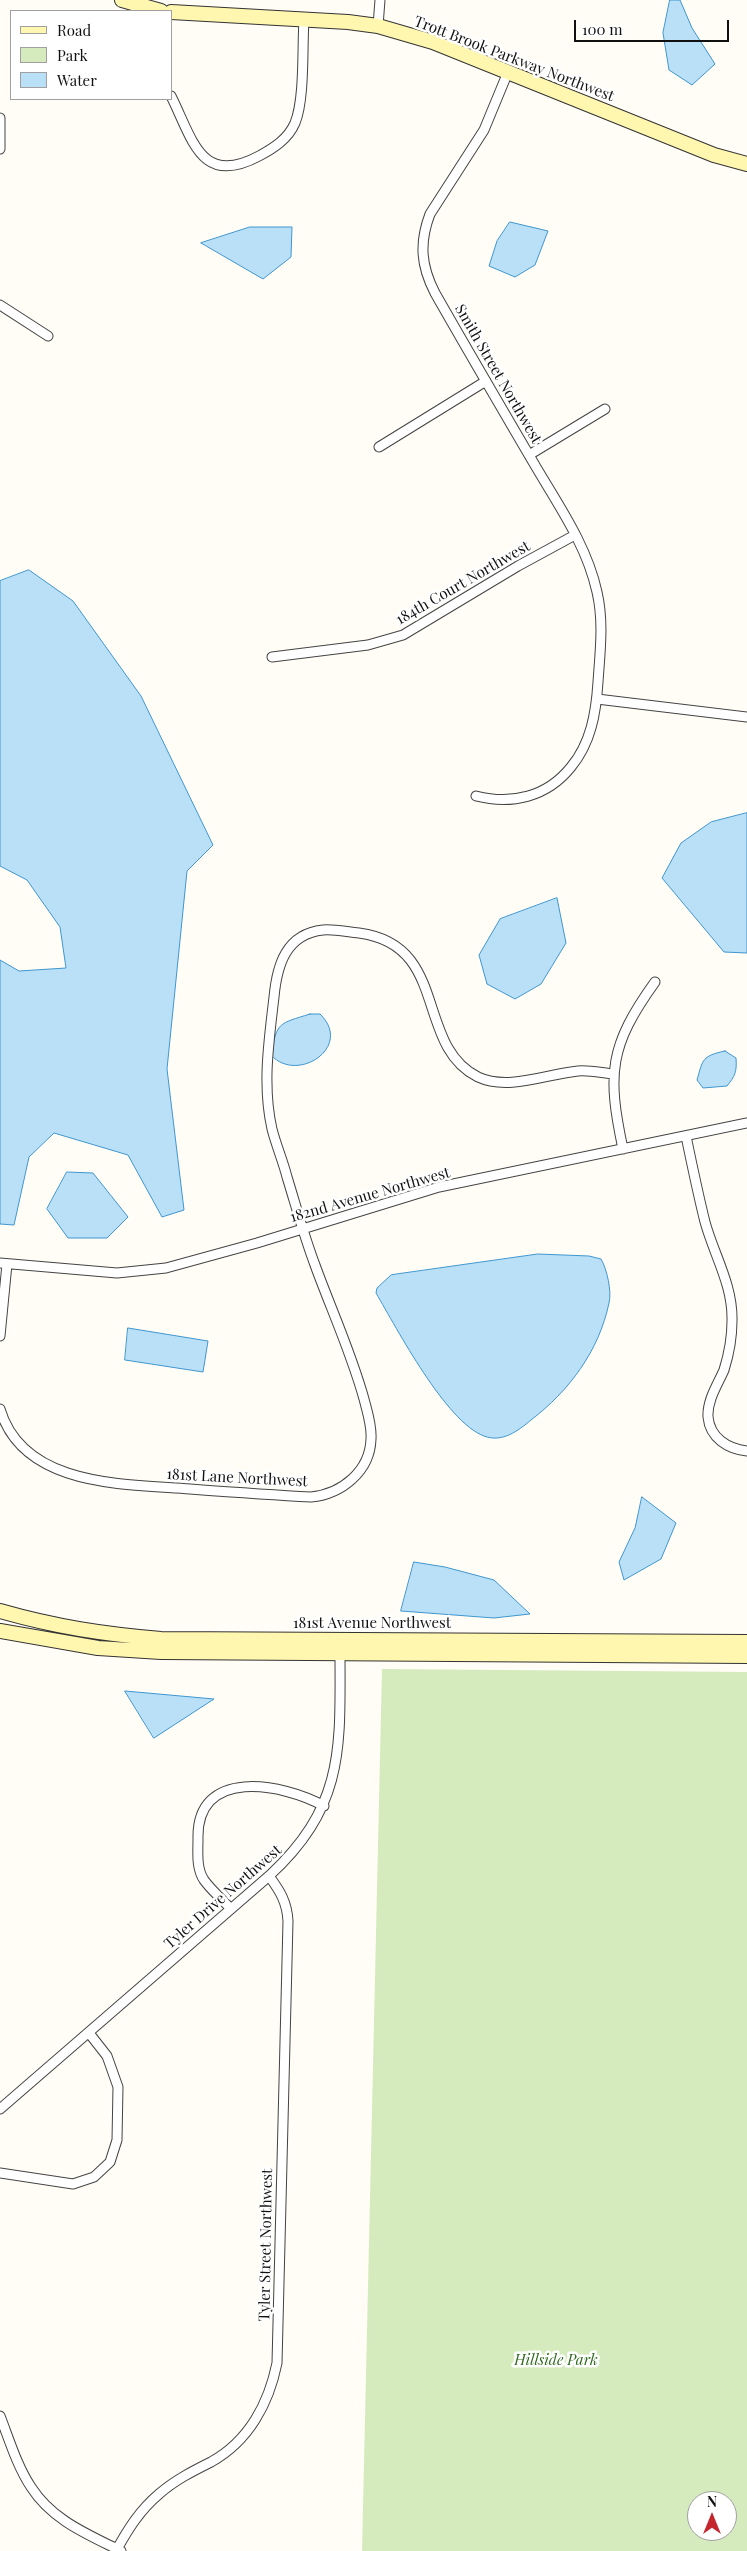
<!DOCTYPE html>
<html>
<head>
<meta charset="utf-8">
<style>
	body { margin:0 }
	#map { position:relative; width:747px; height:2551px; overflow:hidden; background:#fffdf5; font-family:"Playfair Display",serif }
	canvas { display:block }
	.legend { position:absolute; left:10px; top:10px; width:162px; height:90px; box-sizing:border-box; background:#fff; border:1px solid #a0a0a0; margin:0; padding:6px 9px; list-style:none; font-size:15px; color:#111 }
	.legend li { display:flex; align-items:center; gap:10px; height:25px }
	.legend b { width:25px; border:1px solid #a0a0a0 }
	.north { position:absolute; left:687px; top:2491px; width:50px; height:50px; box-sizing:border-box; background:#fff; border:1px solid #a0a0a0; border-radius:50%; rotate:0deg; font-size:14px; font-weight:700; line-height:20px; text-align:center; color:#111 }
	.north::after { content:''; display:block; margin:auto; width:18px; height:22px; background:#c4262e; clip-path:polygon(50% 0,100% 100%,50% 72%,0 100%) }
	.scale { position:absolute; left:574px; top:20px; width:155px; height:22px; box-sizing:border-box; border:2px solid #111; border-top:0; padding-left:6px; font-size:15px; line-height:18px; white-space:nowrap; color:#111; -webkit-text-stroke:4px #fff; paint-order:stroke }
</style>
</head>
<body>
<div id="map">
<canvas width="747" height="2551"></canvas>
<ul class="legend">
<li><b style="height:6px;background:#fff6b0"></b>Road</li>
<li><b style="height:14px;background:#d5ebbd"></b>Park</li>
<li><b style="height:14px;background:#b9e0f7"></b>Water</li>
</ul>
<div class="north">N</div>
<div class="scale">100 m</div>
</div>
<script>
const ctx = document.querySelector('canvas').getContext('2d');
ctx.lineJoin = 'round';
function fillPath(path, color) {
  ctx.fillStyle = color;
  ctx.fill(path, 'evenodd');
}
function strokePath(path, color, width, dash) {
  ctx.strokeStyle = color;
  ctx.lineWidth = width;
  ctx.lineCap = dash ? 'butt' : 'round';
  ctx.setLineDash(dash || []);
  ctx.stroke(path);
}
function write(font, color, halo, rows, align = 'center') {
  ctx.font = font + ' "Playfair Display",serif';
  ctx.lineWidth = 5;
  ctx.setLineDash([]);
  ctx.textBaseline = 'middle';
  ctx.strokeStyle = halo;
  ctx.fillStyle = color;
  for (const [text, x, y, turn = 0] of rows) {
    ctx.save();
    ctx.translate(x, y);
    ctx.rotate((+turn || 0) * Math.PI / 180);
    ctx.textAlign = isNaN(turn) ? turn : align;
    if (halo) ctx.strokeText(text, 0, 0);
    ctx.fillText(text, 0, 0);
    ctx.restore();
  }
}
const green = new Path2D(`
	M382,1669L747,1672V2551H362ZM697,2501H727V2531H697Z`);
const water = new Path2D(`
	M670,0H680L692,28L715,64L692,85L669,70L663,33Z
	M510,222L548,231L535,265L515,277L489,266L497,241Z
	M250,227H292L291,257L263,279L201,243Z
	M29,570L73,601L141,696L213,845L187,871L167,1069L184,1210L162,1217L128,1155L54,1133L29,1157L14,1225L0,1224V960L19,971L66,968L60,927L27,880L0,866V581Z
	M747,813V953L724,952L662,878L681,843L711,822Z
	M557,898L566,943L541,984L515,999L487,984L479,955L500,919Z
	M310,1014H320C354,1047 297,1084 271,1055C277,1022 278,1024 310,1014Z
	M725,1051L736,1058C737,1072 735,1076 727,1086L703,1088L697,1080C703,1059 702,1056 725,1051Z
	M67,1172L93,1173L128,1217L107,1238H68L47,1209Z
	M538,1254L589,1256L601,1259C607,1269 612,1292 609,1303C599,1351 569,1391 531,1420C518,1431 502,1443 484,1436C446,1422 397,1329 376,1293L377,1288L391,1275Z
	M128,1328L208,1341L203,1372L125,1360Z
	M642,1497L676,1523L661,1559L624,1580L619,1562L635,1528Z
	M414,1562L445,1567L494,1580L530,1614L494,1618L401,1611Z
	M125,1691L214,1699L154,1738Z`);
const street = new Path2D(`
	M378,26L380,0
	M171,96C193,140 201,187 259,156C274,148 288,139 295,123C305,98 302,48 304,20
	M0,118V149
	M0,305L48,336
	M379,447L486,381
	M529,455L605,409
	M272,657L368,645L403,635L518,566L575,535
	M597,699L747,717
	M476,796C512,805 547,797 571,767C591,743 596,713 598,682C600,652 604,622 597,592C587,546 559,506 536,467C502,409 468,351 435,293C421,266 419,243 430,214L484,130L508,72
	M686,1136C692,1165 698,1194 705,1222C714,1255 733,1285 732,1321C732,1337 729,1354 724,1370C718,1384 707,1400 708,1417C710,1438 728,1449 747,1451
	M623,1149C607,1074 609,1046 655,982
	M0,1263L117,1273L166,1268L257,1243L439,1187L747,1123
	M0,1336L7,1264
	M0,1409C23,1487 124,1484 190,1489C230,1492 271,1495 311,1497C342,1494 370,1471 371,1439C372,1425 367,1411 364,1399C351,1352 331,1309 315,1265C304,1236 296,1206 287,1177C283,1161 276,1145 272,1129C262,1085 269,1041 274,997C277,965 286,934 323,930C335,929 347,932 359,933C450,945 414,1045 478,1077C508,1091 547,1074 578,1071C590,1070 602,1073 614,1074
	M230,1908C222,1899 211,1890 204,1880C196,1868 198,1852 198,1839C196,1767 282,1783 324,1806
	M0,2109L269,1876C346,1805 340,1746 340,1650
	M0,2173L73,2184L94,2177L110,2162L117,2140L118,2087L107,2056L89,2033
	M0,2416C9,2439 17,2466 31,2487C52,2520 87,2534 121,2551
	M116,2551C128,2529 140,2510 159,2494C175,2480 193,2471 211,2462C249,2441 269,2403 277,2363L288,1921C287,1902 280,1891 269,1876`);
const secondary = new Path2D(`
	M122,0L161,11
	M171,12L348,22L378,26L433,42L714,155L747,164
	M0,1611C56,1627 103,1634 161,1639L747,1642
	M0,1631L98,1648L161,1652L747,1656`);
const streetNames = [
	["Trott Brook Parkway Northwest",514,59,21],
	["Smith Street Northwest",498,374,60],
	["184th Court Northwest",463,583,-30],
	["182nd Avenue Northwest",370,1195,-16],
	["181st Lane Northwest",237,1478,3],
	["181st Avenue Northwest",372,1623],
	["Tyler Drive Northwest",223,1897,-41],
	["Tyler Street Northwest",266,2245,-89]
];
const parkNames = [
	["Hillside Park",556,2360]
];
fillPath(green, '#d5ebbd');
fillPath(water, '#b9e0f7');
strokePath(water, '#3f96cf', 1);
strokePath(street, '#444', 11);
strokePath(secondary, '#333', 16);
strokePath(street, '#fff', 9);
strokePath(secondary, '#fff6b0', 14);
write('15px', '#111', '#fff', streetNames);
write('italic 15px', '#2f6b1f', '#fff', parkNames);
</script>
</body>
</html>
